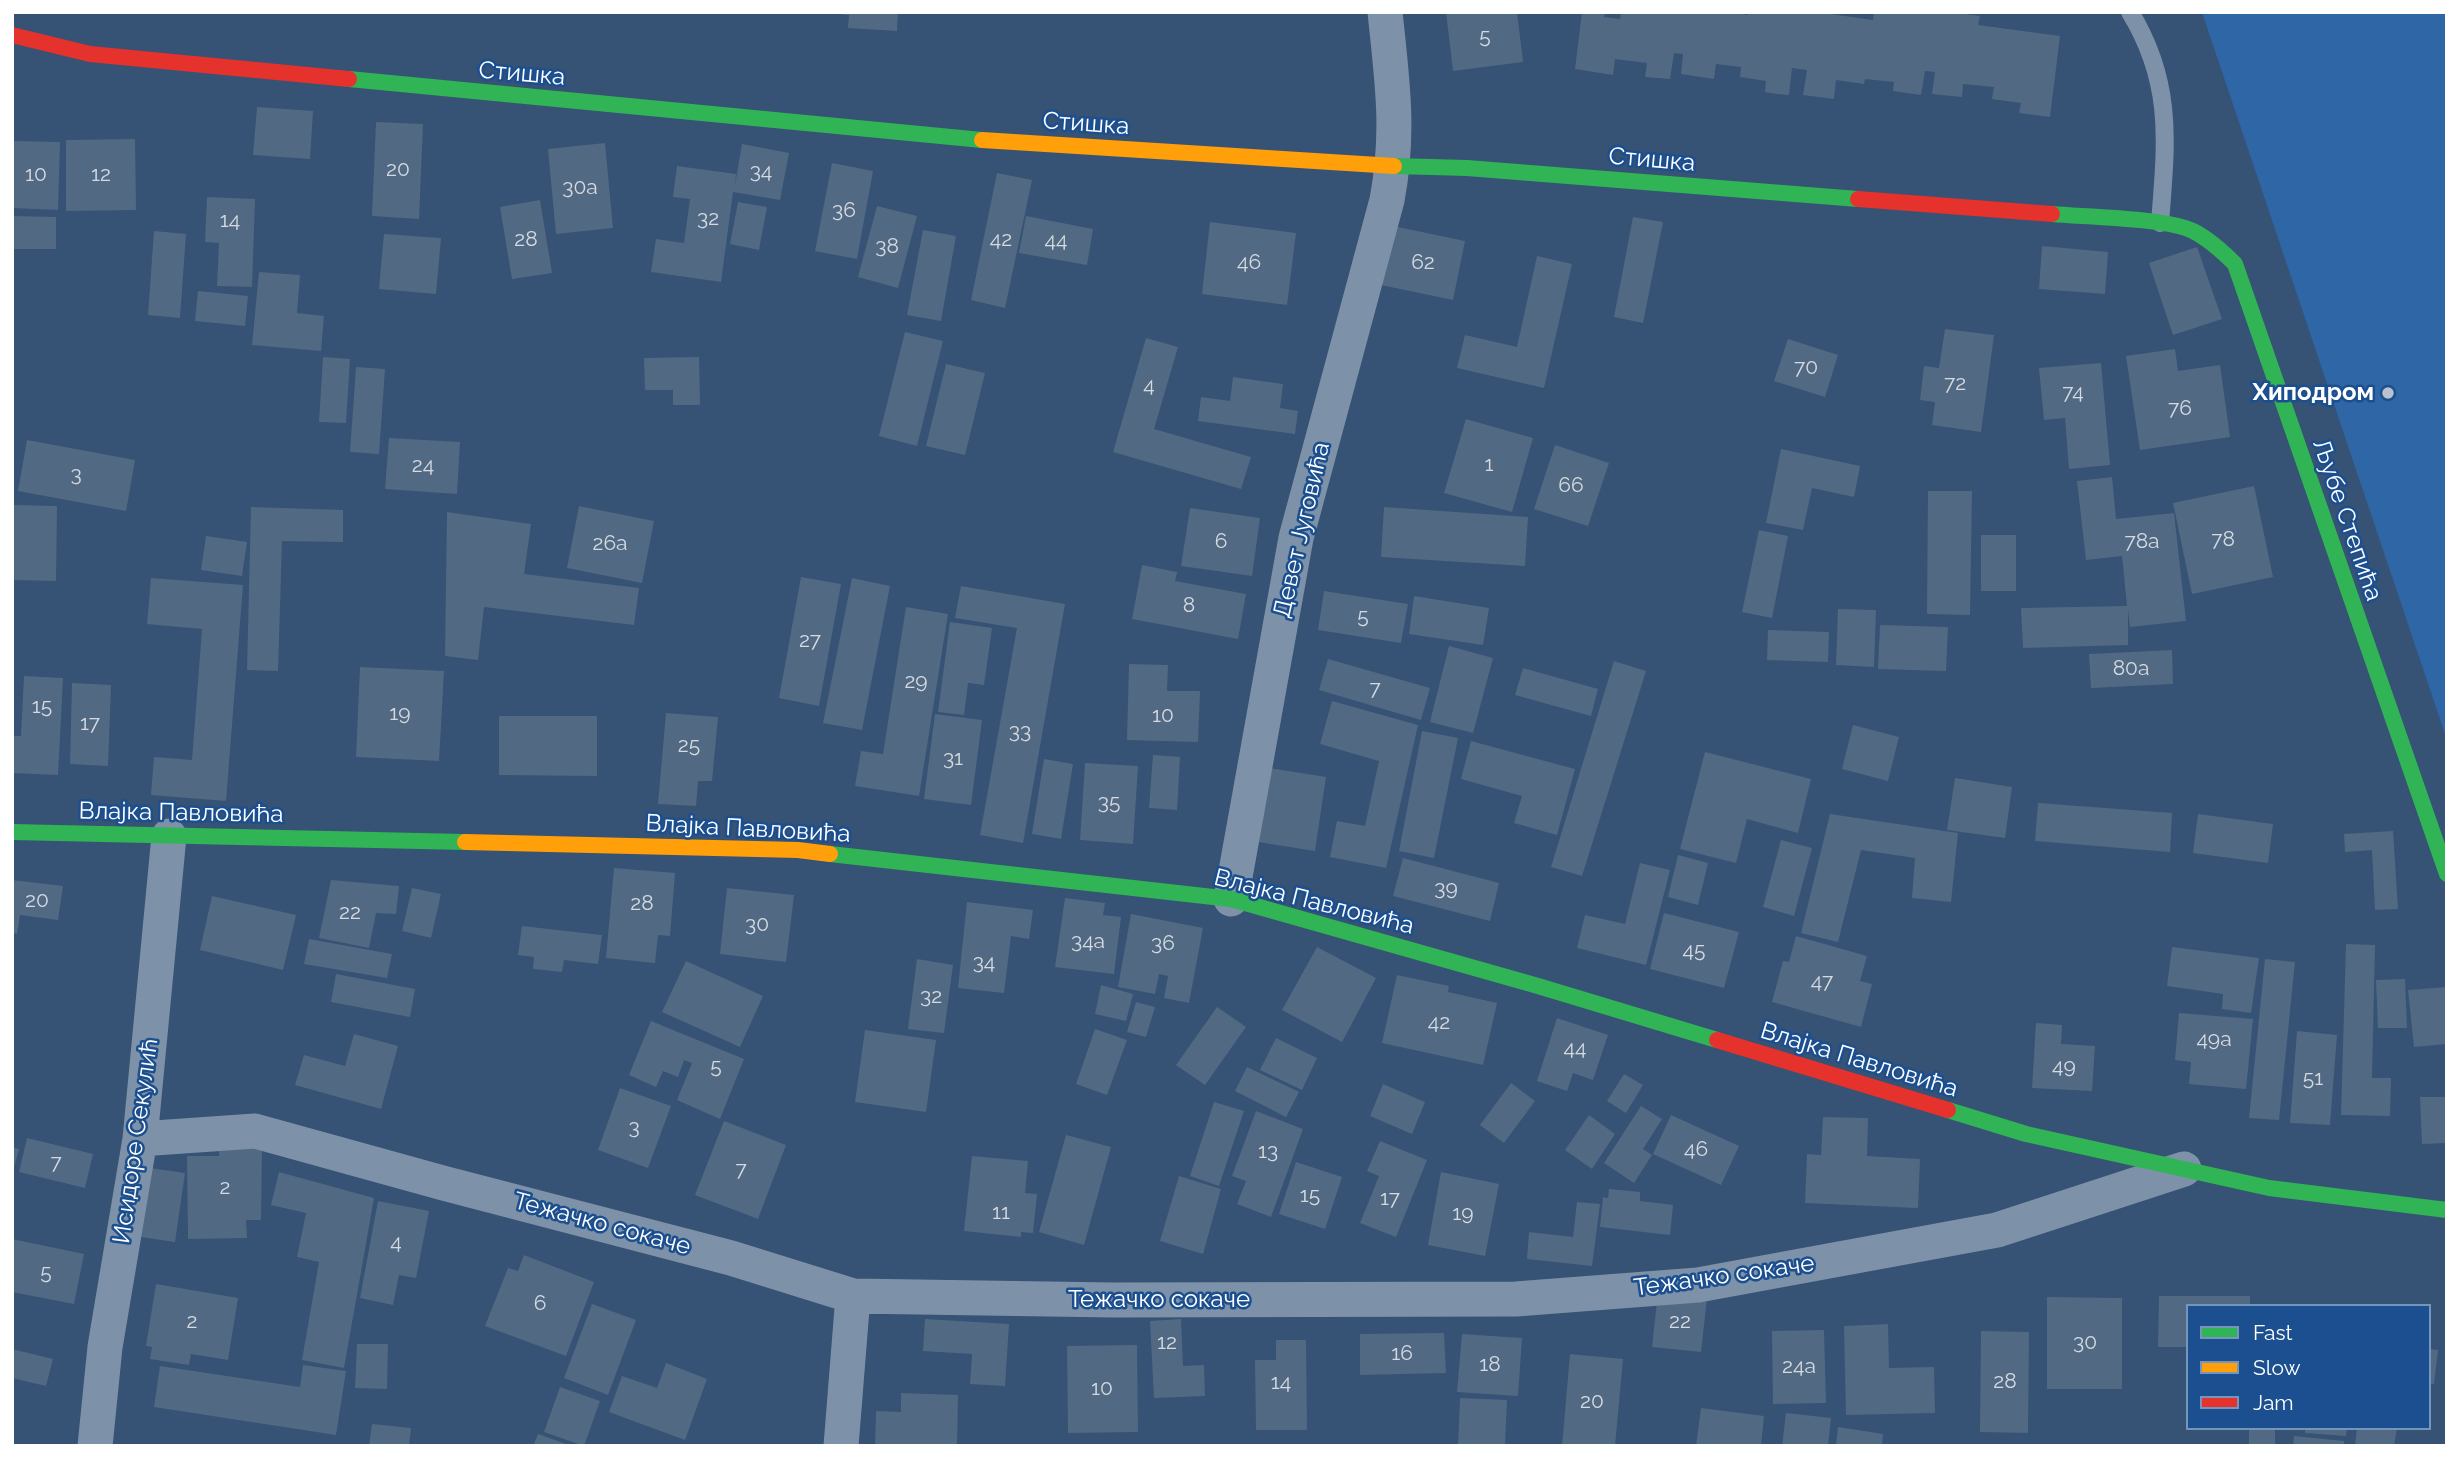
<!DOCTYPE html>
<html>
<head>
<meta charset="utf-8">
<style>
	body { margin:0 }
	#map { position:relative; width:2459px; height:1458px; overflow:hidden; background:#365274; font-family:Raleway,sans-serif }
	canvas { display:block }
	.frame { position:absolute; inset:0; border:14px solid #fff; pointer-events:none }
	.legend { position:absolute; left:2186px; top:1304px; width:245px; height:126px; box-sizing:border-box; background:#1b4f8f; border:2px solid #7695bc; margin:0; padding:9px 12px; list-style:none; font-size:21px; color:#fff }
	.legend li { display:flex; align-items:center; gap:14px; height:35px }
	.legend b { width:35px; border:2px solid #7695bc }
</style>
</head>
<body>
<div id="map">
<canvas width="2459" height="1458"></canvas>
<div class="frame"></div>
<ul class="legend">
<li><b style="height:9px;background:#30b455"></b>Fast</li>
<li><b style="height:9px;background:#ff9f0a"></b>Slow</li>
<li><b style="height:9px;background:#e5322d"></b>Jam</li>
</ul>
</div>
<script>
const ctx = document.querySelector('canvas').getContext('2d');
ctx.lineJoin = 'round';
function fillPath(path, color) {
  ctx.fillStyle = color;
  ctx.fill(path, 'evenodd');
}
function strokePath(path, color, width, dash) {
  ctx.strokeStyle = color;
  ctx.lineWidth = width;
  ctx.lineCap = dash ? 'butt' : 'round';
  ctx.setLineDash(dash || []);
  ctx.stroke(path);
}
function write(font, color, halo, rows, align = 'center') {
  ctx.font = font + ' Raleway,sans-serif';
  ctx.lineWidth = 5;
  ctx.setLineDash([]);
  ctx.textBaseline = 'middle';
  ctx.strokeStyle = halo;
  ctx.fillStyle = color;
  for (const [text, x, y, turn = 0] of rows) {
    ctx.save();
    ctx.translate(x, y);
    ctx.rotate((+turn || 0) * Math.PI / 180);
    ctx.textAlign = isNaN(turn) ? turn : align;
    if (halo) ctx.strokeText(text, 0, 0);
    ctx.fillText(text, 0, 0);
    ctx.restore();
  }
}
const green = new Path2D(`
	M2202,12H2447V740L2213,45Z`);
const building = new Path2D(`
	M840,12H898L897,31L848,28L849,15L840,14Z
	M1446,12H1517L1523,62L1453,71Z
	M1582,12H1605L1604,17L1620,19L1621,12H1730L1748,15V12H1817L1873,20L1874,12H1951L1980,16L1978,25L2060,36L2050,117L2019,113L2021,103L1992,99L1994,87L1963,84L1962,97L1932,94L1935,72L1925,71L1921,95L1893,91L1894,82L1865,79L1864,84L1836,80L1834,99L1803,95L1807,70L1792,68L1789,95L1777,94L1765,92L1766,81L1740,77L1741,67L1716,64L1714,79L1681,74L1683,54L1674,53L1670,79L1645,77L1647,63L1615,59L1613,75L1575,69Z
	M257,107L313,111L310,159L253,155Z
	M376,122L423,124L419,219L372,216Z
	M135,139L136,210L66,211V140Z
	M12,141L60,142L58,210L12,208Z
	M605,143L613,228L556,234L548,149Z
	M742,144L789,153L780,200L733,192L721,282L651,272L656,239L684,243L690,199L673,197L677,166L736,174L735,185Z
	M832,163L873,171L857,259L815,251Z
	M997,173L1032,180L1005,308L971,300Z
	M207,197L255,199L252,287L217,286L219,243L205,242Z
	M540,200L552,273L512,279L500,207Z
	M738,202L767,207L759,250L730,244Z
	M877,206L917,216L898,288L858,277Z
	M12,216L56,217V249H12Z
	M1026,216L1093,229L1087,265L1019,253Z
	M1633,217L1663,222L1643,323L1614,317Z
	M1210,222L1296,233L1287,305L1202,294Z
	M1393,226L1465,241L1453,300L1381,285Z
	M923,230L956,236L941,321L907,315Z
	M154,231L186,234L180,318L148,315Z
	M384,234L441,238L436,294L379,289Z
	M2042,246L2108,252L2105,294L2039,289Z
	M2197,247L2222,319L2173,335L2149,263Z
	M1537,256L1572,264L1544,388L1457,368L1465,335L1517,347Z
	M259,272L300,275L297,313L324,316L321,351L252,345Z
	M198,291L248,296L245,326L195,321Z
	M1945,329L1994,335L1981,432L1932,425L1935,402L1920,400L1924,366L1939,368Z
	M905,332L943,341L917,446L879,436Z
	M1146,338L1178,347L1154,429L1251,457L1241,489L1113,452Z
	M1788,339L1838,355L1825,397L1774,381Z
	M2175,349L2178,371L2220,365L2230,437L2140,450L2126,356Z
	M323,357L350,359L346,423L319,422Z
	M699,357L700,405H673V390H645L644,358Z
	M2101,363L2110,465L2069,469L2065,418L2044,420L2039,368Z
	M946,364L985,373L965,455L926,446Z
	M356,367L385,369L379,454L350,452Z
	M1233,377L1283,384L1280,408L1298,411L1295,434L1198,421L1201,397L1230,401Z
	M1466,419L1533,438L1512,512L1444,493Z
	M389,438L460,442L457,494L385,489Z
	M27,440L135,460L126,511L18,491Z
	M1555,445L1609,463L1588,526L1534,509Z
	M1781,449L1860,466L1854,497L1812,488L1803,530L1766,523Z
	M2112,477L2116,519L2174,513L2186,621L2130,627L2128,610V645L2023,648L2021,608L2127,606L2122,556L2086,560L2077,481Z
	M2254,486L2273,577L2192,594L2173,503Z
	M1928,491H1972L1970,615L1927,614Z
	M12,505L57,506L56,581L12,580Z
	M579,506L654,521L642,583L567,568Z
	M251,507L343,510V542L282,541L278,671L247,670Z
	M1384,507L1528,517L1525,566L1381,557Z
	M1190,508L1260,518L1252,576L1181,566Z
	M447,512L531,524L524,574L639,588L634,625L484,607L478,660L445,656Z
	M1759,530L1788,536L1772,618L1742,612Z
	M1981,535H2016V591H1981Z
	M206,536L247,542L242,576L201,570Z
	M1142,565L1177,572L1175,581L1246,594L1238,639L1132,619Z
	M801,577L841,584L819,706L779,698Z
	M151,578L243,585L226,801L151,795L154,757L192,760L202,629L147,624Z
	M852,578L890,586L862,730L823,723Z
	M961,586L1065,604L1023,843L980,835L1017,628L955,618Z
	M1324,591L1408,604L1401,643L1318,630Z
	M1414,596L1489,608L1483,645L1409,634Z
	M906,607L948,614L919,796L855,786L861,751L883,754Z
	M1838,609L1876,610L1874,667L1836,665Z
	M950,622L992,628L984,685L968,683L964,715L938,712Z
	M1880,625L1948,627L1946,671L1878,669Z
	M1768,630L1829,632L1828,662L1767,660Z
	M1449,646L1493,658L1473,733L1430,722Z
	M2172,650L2173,684L2091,688L2089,654Z
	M1328,659L1430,688L1421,720L1319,690Z
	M1614,661L1646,671L1582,876L1551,867Z
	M1129,664L1168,665L1167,691H1200L1198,742L1127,740Z
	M360,667L444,671L439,761L356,757Z
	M1523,668L1598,689L1591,716L1515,695Z
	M24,676L63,678L58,775L12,773V736H21Z
	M72,683L111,685L108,766L70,764Z
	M1332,701L1418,725L1386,868L1330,857L1337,821L1365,826L1379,761L1320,744Z
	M666,713L718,717L712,781H698L696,806L658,804Z
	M935,714L982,720L971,805L924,799Z
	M499,716H597V776L499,775Z
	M1853,725L1899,737L1888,781L1842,769Z
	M1422,731L1458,738L1434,858L1399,851Z
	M1471,741L1575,769L1557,835L1514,823L1522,796L1461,779Z
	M1705,752L1811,779L1798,833L1747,819L1736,863L1680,849Z
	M1153,755L1180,757L1177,810L1149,808Z
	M1044,759L1073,764L1061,839L1032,834Z
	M1085,763L1138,766L1133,844L1080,840Z
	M1269,768L1326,777L1315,851L1258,842Z
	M1955,778L2012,787L2005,838L1947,830Z
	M2038,803L2172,813L2170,852L2035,841Z
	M1830,814L1958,833L1951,902L1912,898L1915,858L1861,850L1838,942L1801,933Z
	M2198,814L2273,824L2268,863L2193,853Z
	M2393,831L2398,909L2375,910L2372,850L2345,852L2344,834Z
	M1781,840L1812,848L1794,916L1763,907Z
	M1678,855L1708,863L1698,905L1668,897Z
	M1403,858L1499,883L1490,921L1393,896Z
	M1640,863L1670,870L1646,965L1577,948L1585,915L1625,924Z
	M614,868L675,873L670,936L658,935L655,963L606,958Z
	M12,880L63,886L58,920L20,915L17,934L12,933Z
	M331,880L399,886L396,914L376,913L369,948L319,938Z
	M412,888L441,894L431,938L402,931Z
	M727,888L794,895L786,962L720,954Z
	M212,896L296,915L283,970L200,950Z
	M1065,898L1105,903L1103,915L1121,917L1114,974L1055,967Z
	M967,902L1033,910L1029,939L1011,936L1004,993L958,988Z
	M1664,913L1739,932L1724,988L1650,969Z
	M1131,914L1203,928L1189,1003L1164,998L1168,976L1159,974L1155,994L1118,987Z
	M522,926L602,935L598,964L564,960L562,972L533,969L534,957L518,955Z
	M1796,936L1867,956L1860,981L1872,984L1861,1027L1772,1002L1783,961L1789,962Z
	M309,939L392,954L387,978L304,964Z
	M2346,944L2375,945L2372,1078H2391L2390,1116L2341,1115Z
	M1317,947L1376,978L1342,1042L1282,1010Z
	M2172,947L2259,958L2251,1013L2222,1009L2223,994L2167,986Z
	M917,959L953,965L944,1033L908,1029Z
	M2265,959L2295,962L2279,1120L2249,1118Z
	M686,961L763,996L740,1047L662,1012Z
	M336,974L415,989L410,1017L331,1002Z
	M1397,975L1449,986L1448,992L1497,1003L1483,1065L1382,1043Z
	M2405,979L2407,1028H2378L2376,980Z
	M1101,985L1133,994L1126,1021L1095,1014Z
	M2447,987V1044L2414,1047L2408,990Z
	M1136,1002L1155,1007L1146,1037L1127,1032Z
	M1217,1007L1246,1027L1205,1085L1176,1065Z
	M2179,1013L2253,1019L2246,1089L2189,1084L2191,1062L2175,1060Z
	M1557,1018L1608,1035L1593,1080L1573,1073L1567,1091L1537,1081Z
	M651,1021L744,1059L720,1119L677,1100L692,1063L684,1060L678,1077L663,1071L656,1087L629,1075Z
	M2036,1023L2062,1025L2061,1044L2095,1046L2092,1091L2032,1088Z
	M1095,1029L1127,1040L1107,1095L1076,1084Z
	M865,1030L936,1040L926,1112L855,1102Z
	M2297,1031L2337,1035L2330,1125L2290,1123Z
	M354,1034L398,1046L381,1109L295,1085L304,1055L345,1066Z
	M1276,1038L1317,1058L1302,1090L1260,1070Z
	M1247,1067L1299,1092L1286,1117L1235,1091Z
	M1624,1074L1643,1085L1626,1113L1607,1101Z
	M1511,1083L1535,1101L1504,1143L1480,1125Z
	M1383,1084L1425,1102L1412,1134L1370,1116Z
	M620,1088L671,1106L648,1168L598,1150Z
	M2420,1097H2447V1143L2422,1144Z
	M1214,1102L1244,1111L1219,1186L1190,1176Z
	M1641,1106L1662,1119L1643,1149L1652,1155L1634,1183L1604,1163Z
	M1256,1111L1303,1129L1271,1217L1237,1204L1246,1181L1232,1176Z
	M1589,1115L1615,1134L1592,1169L1565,1150Z
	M1671,1115L1739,1146L1721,1185L1653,1154Z
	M1823,1117L1868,1118L1867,1156L1920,1159L1918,1208L1805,1203L1807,1154L1821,1155Z
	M724,1121L786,1145L758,1219L695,1195Z
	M1066,1135L1111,1147L1084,1245L1039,1232Z
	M27,1138L93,1154L85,1188L19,1172Z
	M1380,1141L1427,1160L1396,1237L1360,1223L1379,1176L1367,1171Z
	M219,1144L262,1145L261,1220H246L247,1238L188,1239L187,1156H219Z
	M12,1147L19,1149L13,1171H12Z
	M972,1156L1028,1161L1025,1193L1037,1194L1033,1233L1021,1232V1237L964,1231Z
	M1296,1162L1342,1177L1325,1229L1279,1214Z
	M150,1168L185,1173L175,1242L141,1237Z
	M279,1172L374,1198L344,1368L302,1360L319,1262L297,1257L306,1213L271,1205Z
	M1441,1172L1499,1184L1485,1256L1428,1245Z
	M1179,1176L1221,1189L1203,1254L1160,1241Z
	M1609,1189L1640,1192V1201L1673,1205L1670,1235L1600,1227L1603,1197L1608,1198Z
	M378,1201L429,1211L416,1278L399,1275L393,1305L360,1298Z
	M1577,1202L1600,1204L1592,1266L1527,1259L1529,1232L1573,1237Z
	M12,1239L84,1254L74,1304L12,1292Z
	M524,1255L594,1282L566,1356L485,1326L508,1268L518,1271Z
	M156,1284L238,1298L228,1360L191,1354L189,1365L150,1359L152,1347L146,1346Z
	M1658,1292L1707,1298L1701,1352L1652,1347Z
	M2159,1296H2250V1306H2188V1347H2158Z
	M2047,1297L2122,1298V1389H2047Z
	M592,1304L636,1320L608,1395L564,1378Z
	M925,1319L1009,1324L1005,1386L970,1384L972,1354L923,1351Z
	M1181,1319L1183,1366L1204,1365L1205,1396L1154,1398L1150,1321Z
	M1888,1324L1889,1368L1934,1367L1935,1413L1846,1415L1844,1326Z
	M1824,1330L1826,1403L1773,1404L1772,1331Z
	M1981,1331L2029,1332L2028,1433L1980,1432Z
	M1444,1333L1446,1373L1360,1375V1334Z
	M1462,1334L1522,1338L1518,1396L1457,1392Z
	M1276,1340H1306L1307,1430H1256L1255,1360H1276Z
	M357,1344H388L387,1389L355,1388Z
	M1137,1345L1138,1432L1068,1433L1067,1346Z
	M12,1349L53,1359L46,1386L12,1378Z
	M2429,1349L2438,1350L2434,1384L2429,1383Z
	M1570,1354L1623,1359L1615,1446H1562Z
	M666,1363L707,1379L685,1440L609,1412L622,1376L657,1388Z
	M303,1365L346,1371L336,1435L154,1407L160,1366L300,1387Z
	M560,1387L600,1401L584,1446L544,1432Z
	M901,1393L958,1395L957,1446H875L876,1411L901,1412Z
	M1460,1398L1507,1400L1505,1446H1458Z
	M1701,1408L1764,1416L1761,1446H1696Z
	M1786,1413L1831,1418L1828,1446H1782Z
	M372,1424L411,1428L409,1446H369Z
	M1838,1427L1883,1434L1882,1446H1836Z
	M2249,1428H2275V1446H2249Z
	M2305,1428H2347L2346,1436L2305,1433Z
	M2357,1428H2397L2394,1446H2355Z
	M538,1434L569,1445V1446H533Z
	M2294,1436L2344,1441V1446H2293Z`);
const lane = new Path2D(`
	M2130,12C2174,84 2166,144 2160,223`);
const street = new Path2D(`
	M1231,899L1296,538L1387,200C1400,131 1392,80 1385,12
	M140,1139L255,1131L443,1183L731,1258L853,1296L1113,1300L1516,1299L1698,1285L1997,1230L2184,1169
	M95,1446L105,1347L140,1139L169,836
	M841,1446L853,1296`);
const fast = new Path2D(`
	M349,79L982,140
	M1394,166L1467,168L1858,199
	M2052,214C2085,217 2167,218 2193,231C2209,239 2222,251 2235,264L2447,874
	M12,832L465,842
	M830,854L1231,899L1538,986L1717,1040
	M1948,1110L2026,1134L2269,1188L2447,1210`);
const slow = new Path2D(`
	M982,140L1394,166
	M465,842L798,850L830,854`);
const jam = new Path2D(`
	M12,35L90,54L349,79
	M1858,199L2052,214
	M1717,1040L1948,1110`);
const markers = [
	[2388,393,7,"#b9c2ce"]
];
const numberNames = [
	["5",1485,37],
	["20",398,170],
	["34",761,172],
	["10",36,175],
	["12",101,175],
	["30a",580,188],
	["36",844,211],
	["32",708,219],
	["14",230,221],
	["28",526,240],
	["42",1001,240],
	["44",1056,241],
	["38",887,247],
	["46",1249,263],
	["62",1423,263],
	["70",1806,368],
	["72",1955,384],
	["4",1149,386],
	["74",2073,393],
	["76",2180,409],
	["1",1489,465],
	["24",423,466],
	["3",76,475],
	["66",1571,486],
	["78",2223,540],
	["6",1221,542],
	["78a",2142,542],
	["26a",610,544],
	["8",1189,606],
	["5",1363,617],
	["27",810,641],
	["80a",2131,669],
	["29",916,682],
	["7",1375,689],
	["15",42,707],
	["19",400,714],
	["10",1163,716],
	["17",90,724],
	["33",1020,732],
	["25",689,746],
	["31",953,759],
	["35",1109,803],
	["39",1446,889],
	["20",37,901],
	["28",642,904],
	["22",350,913],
	["30",757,925],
	["34a",1088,942],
	["36",1163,944],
	["45",1694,951],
	["34",984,963],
	["47",1822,982],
	["32",931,997],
	["42",1439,1023],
	["49a",2214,1040],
	["44",1575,1049],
	["5",716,1067],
	["49",2064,1067],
	["51",2313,1079],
	["3",634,1128],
	["46",1696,1150],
	["13",1268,1152],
	["7",56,1163],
	["7",741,1170],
	["2",225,1188],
	["15",1310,1196],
	["17",1390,1199],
	["11",1001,1213],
	["19",1463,1214],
	["4",396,1243],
	["5",46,1273],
	["6",540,1304],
	["2",192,1322],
	["22",1680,1322],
	["12",1167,1343],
	["30",2085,1343],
	["16",1402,1354],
	["18",1490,1365],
	["24a",1799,1367],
	["28",2005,1382],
	["14",1281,1383],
	["10",1102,1389],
	["20",1592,1402]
];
const streetNames = [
	["Стишка",522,74,5],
	["Стишка",1086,124,4],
	["Стишка",1652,160,5],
	["Љубе Степића",2347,520,71],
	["Девет Југовића",1302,530,-77],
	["Влајка Павловића",181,813,1],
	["Влајка Павловића",748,829,3],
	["Влајка Павловића",1314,902,14],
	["Влајка Павловића",1859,1060,17],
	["Исидоре Секулић",136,1141,-82],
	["Тежачко сокаче",602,1224,15],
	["Тежачко сокаче",1724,1276,-8],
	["Тежачко сокаче",1159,1300]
];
const poiNames = [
	["Хиподром",2374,393]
];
fillPath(green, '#2f66a5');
fillPath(building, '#526984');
strokePath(lane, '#7d92a8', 18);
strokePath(street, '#7d92a8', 35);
strokePath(fast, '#30b455', 16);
strokePath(slow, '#ff9f0a', 16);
strokePath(jam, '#e5322d', 16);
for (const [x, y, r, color] of markers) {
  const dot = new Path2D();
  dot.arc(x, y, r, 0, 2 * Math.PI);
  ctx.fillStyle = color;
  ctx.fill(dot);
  strokePath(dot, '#1b4f8f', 2.5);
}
write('21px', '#d4dae0', null, numberNames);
write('24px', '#fff', '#1b4f8f', streetNames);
write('bold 24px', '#fff', '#1b4f8f', poiNames, 'right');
</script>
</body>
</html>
